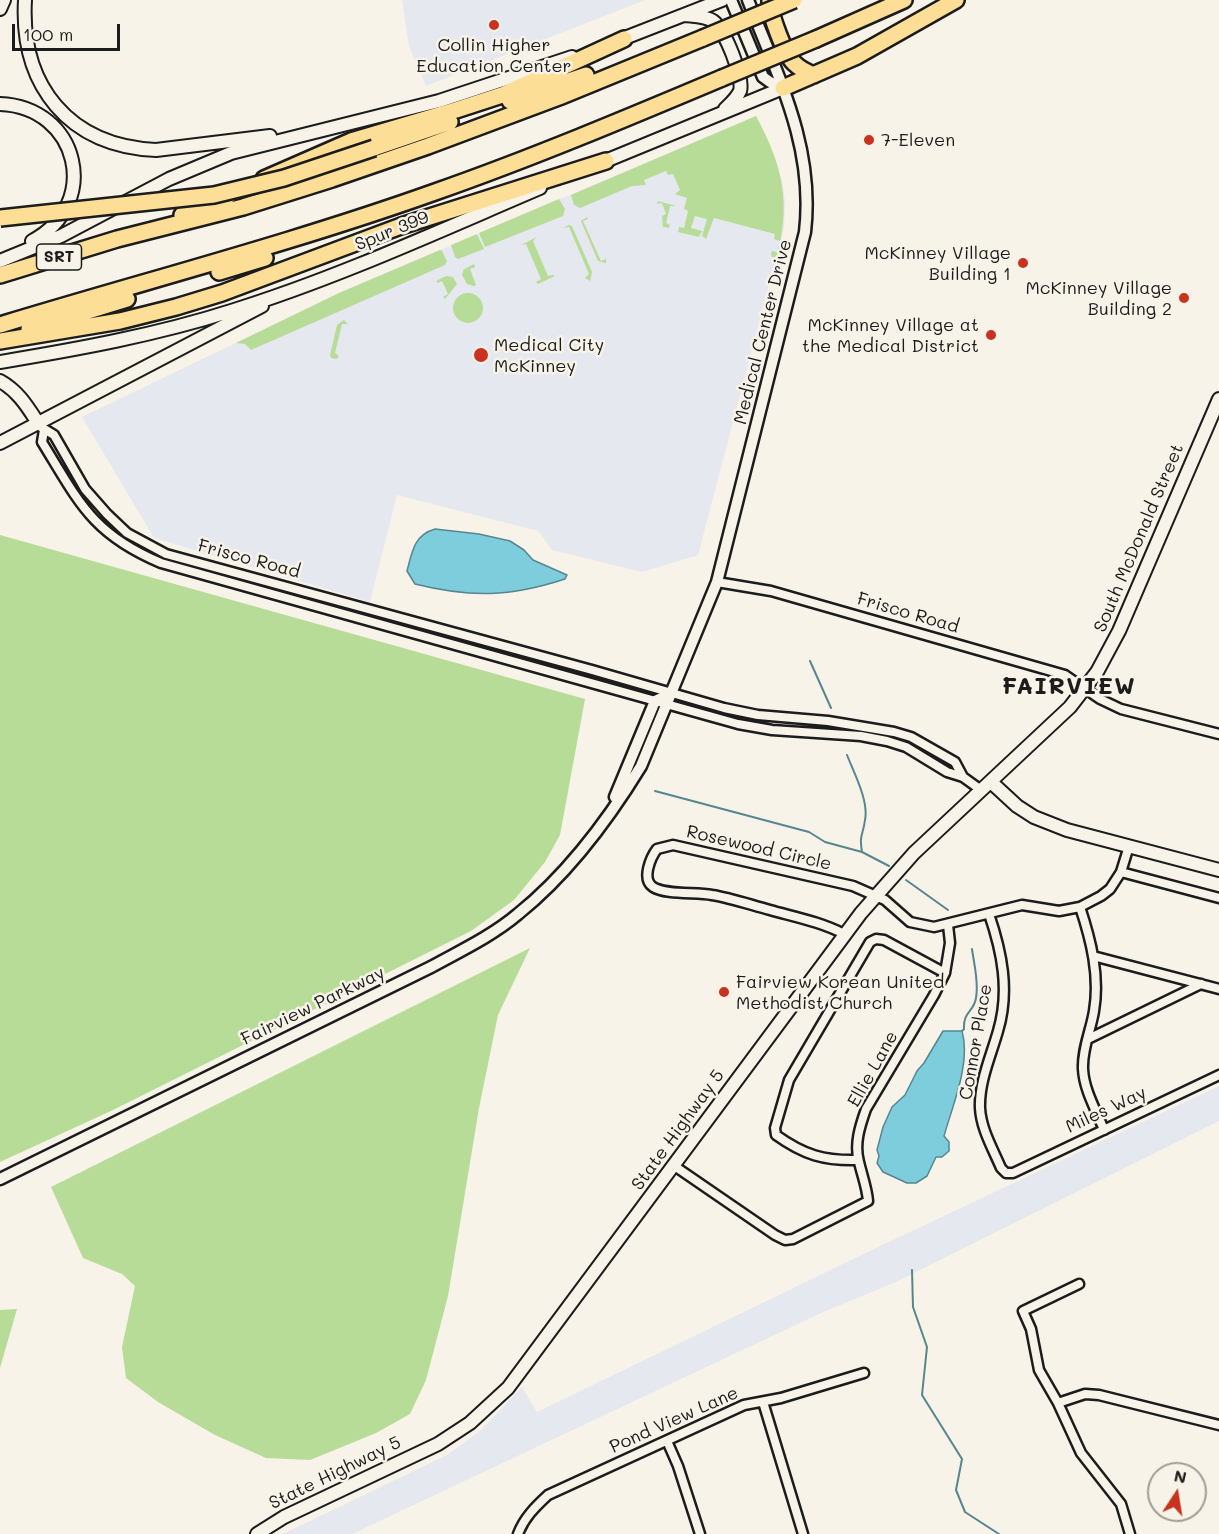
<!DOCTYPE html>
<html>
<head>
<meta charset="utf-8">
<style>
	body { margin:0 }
	#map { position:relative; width:1219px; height:1534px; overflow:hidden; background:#f7f3e8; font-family:Mali,sans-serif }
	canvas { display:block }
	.north { position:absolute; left:1147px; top:1462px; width:60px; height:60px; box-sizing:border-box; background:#f7f3e8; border:2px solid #9f9d96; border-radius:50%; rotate:12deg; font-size:16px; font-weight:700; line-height:24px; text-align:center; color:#1c1c1c }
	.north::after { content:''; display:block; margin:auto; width:21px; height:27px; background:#c8321e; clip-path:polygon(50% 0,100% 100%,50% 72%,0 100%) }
	.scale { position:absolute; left:12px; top:24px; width:108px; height:27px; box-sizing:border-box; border:3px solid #1c1c1c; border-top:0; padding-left:8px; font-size:18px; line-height:21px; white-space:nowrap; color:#1c1c1c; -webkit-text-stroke:4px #f7f3e8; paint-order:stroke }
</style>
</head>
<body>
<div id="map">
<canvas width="1219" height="1534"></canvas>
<div class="north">N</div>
<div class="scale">100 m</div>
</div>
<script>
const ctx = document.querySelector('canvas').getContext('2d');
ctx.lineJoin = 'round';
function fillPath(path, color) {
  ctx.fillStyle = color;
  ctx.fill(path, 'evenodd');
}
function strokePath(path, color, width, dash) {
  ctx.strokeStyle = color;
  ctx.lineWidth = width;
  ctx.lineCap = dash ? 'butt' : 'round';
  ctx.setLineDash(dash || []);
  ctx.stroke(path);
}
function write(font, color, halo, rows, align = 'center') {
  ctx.font = font + ' Mali,sans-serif';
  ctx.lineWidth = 5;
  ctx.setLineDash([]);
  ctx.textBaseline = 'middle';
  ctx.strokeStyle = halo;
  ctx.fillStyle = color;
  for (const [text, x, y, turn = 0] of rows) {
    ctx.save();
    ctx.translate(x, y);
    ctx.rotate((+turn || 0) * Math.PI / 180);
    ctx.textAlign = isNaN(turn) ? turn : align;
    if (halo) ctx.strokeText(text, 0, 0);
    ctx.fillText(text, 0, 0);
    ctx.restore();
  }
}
const built = new Path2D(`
	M402,0H645L426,86L409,46Z
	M756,116L782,180L785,202L784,228L698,555L642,572L552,550L538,531L397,495L370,602L154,538L82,417L339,293Z
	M1219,1086V1121L896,1282L819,1314L352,1534H283L447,1455L480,1431L522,1387L537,1412L876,1248Z`);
const green = new Path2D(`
	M756,116C783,166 791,202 777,257H772L771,254L772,251L777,252L780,241L774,239L775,234L714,218L706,239L702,236L707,219L695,216L691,228L702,231L699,237L678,232L679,227L684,228L688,211L684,209L687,198L675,194L680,190L673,174L668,175L666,171L644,180L646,185L632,186L580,208L574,205L571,195Z
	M559,199L565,209L563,216L485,247L479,233Z
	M658,201L676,206H670L666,223L670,225L669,228L663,227L662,216L666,214L662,203L657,204Z
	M587,217L588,219L583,221L601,261L606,259V263L598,261L581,221Z
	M569,225L572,226L592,272L590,281L585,278L589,274L569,227L563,228Z
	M477,234L484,249L458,259L455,257L451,245Z
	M537,237L533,241L548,276L553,275L555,276L538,284L536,282L541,279L526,244L521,245Z
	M440,250L442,251L447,261L445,265L251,350L245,344L236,343L339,293Z
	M474,264L475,267L470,269L476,285L474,286L467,284L462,275L464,269Z
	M446,276L453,277L457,284L445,299L443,297L448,294L442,281L438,283L436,281Z
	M453 308a15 15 0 1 1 30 0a15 15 0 1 1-30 0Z
	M344,320L348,324H342L335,353L338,355L339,357L336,359L331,358L330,355L337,325Z
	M0,535L585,699L560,835L545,862L514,900L471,931L113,1110L0,1162Z
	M530,948L498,1015L479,1108L448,1296L426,1380L410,1414L376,1433L310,1460L266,1458L215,1435L158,1402L126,1378L122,1347L135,1286L122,1274L83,1258L51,1187Z
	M17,1309L0,1368V1310Z`);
const water = new Path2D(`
	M435,529L479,534L510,541L524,550L533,560L567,575L565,579C510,597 471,598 415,584L407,571C412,552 414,535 435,529Z
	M943,1031H962C971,1063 953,1104 944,1136L949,1142V1151L942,1157H936L927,1176L916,1183H907L883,1172L877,1163L879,1156L877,1150L883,1127L892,1107L905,1095L917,1071L924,1063Z`);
const stream = new Path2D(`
	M810,661L831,708
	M847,755C854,773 869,801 865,820C863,836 859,834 862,852L889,866
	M655,791L809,832L825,842L862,852
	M906,880L948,910
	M962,1031L964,1029C963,1011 974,1012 976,998C979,982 974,964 972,949
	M912,1270L913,1307L927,1347L922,1395L962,1459L956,1490L965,1512L999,1534`);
const minor = new Path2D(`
	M41,427L54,435L85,489L107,514L127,533L166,554L592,670L724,708L758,715L828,721L894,732L911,737L955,762L963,777
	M44,430L42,442C79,502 92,534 161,563L738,724L772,730L861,736L887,741L906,747L947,772L963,777L981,790
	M717,582L771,591L1065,675L1100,699L1121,709L1219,734
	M1121,872L1219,898
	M1080,907C1091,940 1100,976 1094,1011C1091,1030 1082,1049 1083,1069C1084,1090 1096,1110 1104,1130
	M989,914C1002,952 1010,991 998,1031C991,1056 979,1082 980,1108C981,1129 993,1149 1001,1168L1006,1173H1013L1219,1075
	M844,934C821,922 795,917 770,910C751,905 731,898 712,895C696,892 665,895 653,887C641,879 651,857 657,849L673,845L853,886L885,900L910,922L934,927L1022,905L1059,911L1080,907L1101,896L1110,889L1121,872L1129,846
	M1093,956L1219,989
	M1088,1039L1201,984
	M858,1160C824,1161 804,1155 776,1135L775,1128L789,1080L870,942L876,939L884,940L945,973
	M673,1165L775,1235L785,1240L793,1239L868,1201C867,1188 862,1175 859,1162C854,1144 860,1126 866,1109L934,995L945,973L950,943L948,925
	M1079,1284L1023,1311L1031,1329L1039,1370L1058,1403L1081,1453L1121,1504L1130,1534
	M763,1402L803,1534
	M1058,1403L1085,1394L1099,1395L1219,1425
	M667,1441L678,1466L700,1534
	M518,1534C524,1518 535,1507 548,1495L744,1405L781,1398L864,1373`);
const tertiary = new Path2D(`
	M731,0L763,77L770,82L783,88
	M615,797L655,701L672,693
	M0,1179L431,967C460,951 492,936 518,914C568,874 608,820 641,766L717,582L805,232C815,147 778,77 748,0`);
const secondary = new Path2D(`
	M25,0C20,86 69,146 156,150L270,136
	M0,9L4,0
	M685,15C694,16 706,16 713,21C725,30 744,77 740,91C737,98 730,104 725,109
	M617,41L722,0
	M0,104C79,107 102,204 32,241
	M598,164L783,88
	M0,261L61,236L169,179L231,153L439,101L572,57
	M0,362C78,349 156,335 231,311C337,278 439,231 540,188
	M0,381C18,391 27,406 38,423
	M0,443L262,306
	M991,782L1017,806L1034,817L1067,830L1219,870
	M257,1534L284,1517L438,1444L470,1423L508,1388L861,913L914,853L1070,707L1097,672L1119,631L1219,399`);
const motorway = new Path2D(`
	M770,0C769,13 784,53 794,63C800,69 806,72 814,75
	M816,39L904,0
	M783,88L857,56L956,0
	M510,101L586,75
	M374,148L450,122
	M264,179L351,141L456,110L502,95L624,39
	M182,215L229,195
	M219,272L265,258
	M0,275L117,239L243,207L332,179L428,146L559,97L703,38
	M0,325C145,281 292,243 435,192C532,158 627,118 722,78
	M29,329L127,299
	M0,341L120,321L176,307L222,293L401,226L606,161`);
const motorwayBridge = new Path2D(`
	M703,38L794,0
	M722,78L816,39
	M0,218L214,195L284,178L374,148`);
const markers = [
	[494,25,6,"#c8321e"],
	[869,140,6,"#c8321e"],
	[1023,263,6,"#c8321e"],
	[1184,298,6,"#c8321e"],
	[991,335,6,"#c8321e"],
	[481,355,8,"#c8321e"],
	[724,992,6,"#c8321e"]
];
const shields = [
	[59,257,45]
];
const shieldNames = [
	["SRT",59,257]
];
const poiNames = [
	["Collin Higher",494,45,"center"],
	["Education Center",494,66,"center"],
	["7-Eleven",881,140],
	["McKinney Village",1011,253,"right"],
	["Building 1",1011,274,"right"],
	["McKinney Village",1172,288,"right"],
	["Building 2",1172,309,"right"],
	["McKinney Village at",979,325,"right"],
	["the Medical District",979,346,"right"],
	["Medical City",494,345],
	["McKinney",494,366],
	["Fairview Korean United",736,982],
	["Methodist Church",736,1003]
];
const streetNames = [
	["Spur 399",392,231,-22],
	["Medical Center Drive",763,332,-76],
	["South McDonald Street",1139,538,-67],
	["Frisco Road",249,559,15],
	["Frisco Road",908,613,16],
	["Rosewood Circle",759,848,13],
	["Fairview Parkway",313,1006,-26],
	["Connor Place",976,1042,-80],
	["Ellie Lane",873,1069,-61],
	["Miles Way",1106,1110,-25],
	["State Highway 5",678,1130,-54],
	["Pond View Lane",674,1420,-24],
	["State Highway 5",335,1473,-26]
];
const districtNames = [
	["FAIRVIEW",1069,687]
];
fillPath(built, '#e6e8ef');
fillPath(green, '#b7dc97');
fillPath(water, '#7ecddc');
strokePath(water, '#57868f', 1.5);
strokePath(stream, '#57868f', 2);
strokePath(minor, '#1c1c1c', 13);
strokePath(tertiary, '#1c1c1c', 15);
strokePath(secondary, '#1c1c1c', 16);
strokePath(motorway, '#1c1c1c', 20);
strokePath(minor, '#f7f3e8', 8);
strokePath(tertiary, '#f7f3e8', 10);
strokePath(secondary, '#f7f3e8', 12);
strokePath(motorway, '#fcde96', 15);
strokePath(motorwayBridge, '#1c1c1c', 20, []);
strokePath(motorwayBridge, '#fcde96', 15);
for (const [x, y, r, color] of markers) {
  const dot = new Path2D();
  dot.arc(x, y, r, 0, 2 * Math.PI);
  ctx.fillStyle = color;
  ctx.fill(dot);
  strokePath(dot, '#f7f3e8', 2);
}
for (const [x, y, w] of shields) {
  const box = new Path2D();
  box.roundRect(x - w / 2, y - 13, w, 26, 4.5);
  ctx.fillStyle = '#f7f3e8';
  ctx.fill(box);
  strokePath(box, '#1c1c1c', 1.5);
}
write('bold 16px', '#1c1c1c', null, shieldNames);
write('18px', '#1c1c1c', '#f7f3e8', poiNames, 'left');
write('18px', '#1c1c1c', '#f7f3e8', streetNames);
ctx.letterSpacing = '1.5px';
write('bold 24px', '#1c1c1c', '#f7f3e8', districtNames);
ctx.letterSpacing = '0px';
</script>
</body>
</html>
